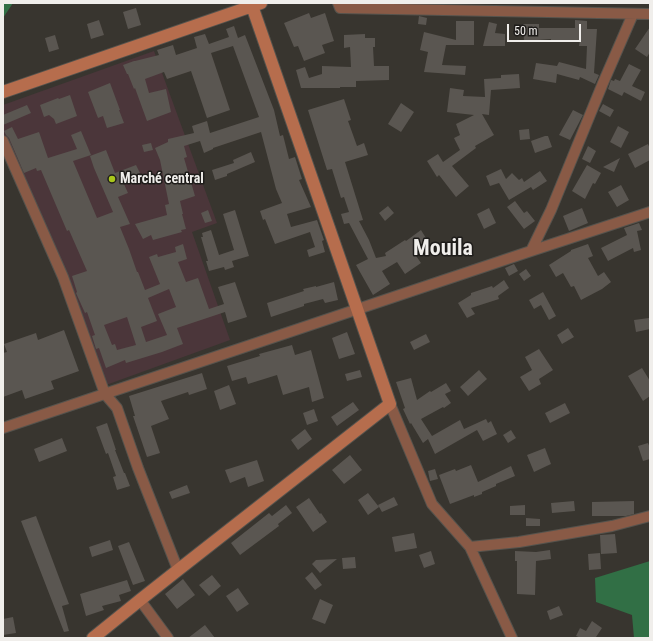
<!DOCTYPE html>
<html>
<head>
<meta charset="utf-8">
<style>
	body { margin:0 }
	#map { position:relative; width:653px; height:641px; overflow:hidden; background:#38352f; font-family:"Roboto Condensed",sans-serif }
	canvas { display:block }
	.frame { position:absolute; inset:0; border:4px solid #f0eeeb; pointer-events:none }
	.scale { position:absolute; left:507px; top:24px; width:74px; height:18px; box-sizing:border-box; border:2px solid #f0eeeb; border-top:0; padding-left:5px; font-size:12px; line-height:14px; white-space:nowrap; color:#f0eeeb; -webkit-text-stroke:3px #1e1c1a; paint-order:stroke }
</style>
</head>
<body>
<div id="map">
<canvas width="653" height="641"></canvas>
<div class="frame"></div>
<div class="scale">50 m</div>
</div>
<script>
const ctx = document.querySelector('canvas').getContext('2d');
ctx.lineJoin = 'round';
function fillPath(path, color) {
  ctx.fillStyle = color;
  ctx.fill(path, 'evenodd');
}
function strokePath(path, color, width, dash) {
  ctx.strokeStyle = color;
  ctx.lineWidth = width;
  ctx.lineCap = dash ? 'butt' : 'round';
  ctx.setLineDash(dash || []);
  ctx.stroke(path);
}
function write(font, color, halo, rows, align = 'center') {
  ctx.font = font + ' "Roboto Condensed",sans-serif';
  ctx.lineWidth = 3;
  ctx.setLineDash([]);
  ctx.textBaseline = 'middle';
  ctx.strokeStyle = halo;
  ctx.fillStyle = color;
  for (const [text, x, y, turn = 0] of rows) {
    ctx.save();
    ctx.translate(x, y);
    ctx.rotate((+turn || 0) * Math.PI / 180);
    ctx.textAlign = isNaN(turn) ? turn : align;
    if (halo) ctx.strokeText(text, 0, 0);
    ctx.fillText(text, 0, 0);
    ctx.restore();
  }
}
const commercial = new Path2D(`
	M154,51L217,223L192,232L230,340L106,385L57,252L3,135V105Z`);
const green = new Path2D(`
	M3,3H13L3,18Z
	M650,561V638H634L632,615L596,602L595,578Z`);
const building = new Path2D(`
	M136,8L141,25L128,29L123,12Z
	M309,13L311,18L325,13L334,41L322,45L325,53L304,61L298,46L294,47L284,23Z
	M419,16L427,18L426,25L418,24Z
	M99,20L104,35L91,39L87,24Z
	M575,20L587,21V29H597L594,73L599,75L595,84L580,77L579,80L557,74L556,83L533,79L536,63L557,66L559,62L586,69L587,46H579L580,40L551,41V39L524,41L523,24H539V28H575Z
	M456,21H474V45H446L442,65L466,66L465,75L424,72L428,52L420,50L424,32L456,40Z
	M489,22L497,24L495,33L505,34V46H483Z
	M234,26L238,38L245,35L274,110L280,136L283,135L289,159L295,157L302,179L299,180L311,207L287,214L291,227L317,220L324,240L322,241L325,252L309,257L307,250L315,247L310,232L275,244L265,219L263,220L260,211L282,203L276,189L261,132L213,148V149L204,153L200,141L184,146L187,157L184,158L195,196L180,201L183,214H182L186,229L181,230L182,232L153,240L151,235L143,239L135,224L167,215L165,205L169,204L160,160L155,148L168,142V139L194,133L192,126L207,121L210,133L259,117L233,46L211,53L230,110L207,118L191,71L167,79L164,72L145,79L149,93L166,89L171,112L147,121L135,88L134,89L128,74H127L123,65L134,61H135L159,55L157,50L173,45L176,55L197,48L194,37L205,34L209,44L229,37L226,29Z
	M650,27V52L647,57L635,49Z
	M365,34V38H375V47H373L374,66H389V80L356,81V87H340V88H301L296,70L305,67L309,78L322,74V66L351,67L350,47L344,48V35Z
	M55,35L59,49L49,52L45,38Z
	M629,64L641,70L632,86L645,92L641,101L624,92L622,96L608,89L611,80L614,81L615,79L620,81Z
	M519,74L520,88L491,90L489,115L482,114L494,135L475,146L476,148L452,166L469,186L456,197L439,175L437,177L427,161L438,154L443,162L460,150L454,138L460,135L456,124L474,115L447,112L450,88L464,90L463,96L485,97L484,79L501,78V75Z
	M110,83L120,110H119L124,123L107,128L103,116L98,118L88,92Z
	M70,95L77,116L56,124L54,119L49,115L44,117L40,105L58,98L59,99Z
	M344,99L351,120L348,121L357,146L364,143L368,155L345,162L363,220L359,221L369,240L376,258L386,256L385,253L405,240L406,241L421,230L429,243L414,253L421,263L405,274L397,262L382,271L390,284L373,295L356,265L368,259L349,223L344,224L341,214L349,212L344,197L341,198L332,169L327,170L308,110Z
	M401,103L414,112L401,132L388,124Z
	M603,104L614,110L610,117L599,111Z
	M27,105L31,113L3,125V115Z
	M573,110L583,115L570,140L559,135Z
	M618,126L629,132L621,148L610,142Z
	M12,127L18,139L39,132L48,158L77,149L71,135L81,131L91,155L73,161L97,218L113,212L94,168L90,156L106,150L115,173L136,165L140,173L132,177V178L123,182L128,193L118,197L130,224L120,227L129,249L137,272H138L145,290L160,284L149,257L157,254L158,257L176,252L175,247L183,244L187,259L178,262L186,282L198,278L209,309L224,304L218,287L235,282L247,317L228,323L225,312L177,328L183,344L162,352L126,363L125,360L106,368L99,348L96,349L92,336L95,335L87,312L85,313L76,293L77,292L72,276L87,271L69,230L67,231L41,170L37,171L36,168L24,173L9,138L6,135L4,131ZM169,289L176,307L158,314L167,335L146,342L141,327L157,321L148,298ZM127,317L136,345L117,350L115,344L112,345L104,325Z
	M529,129L530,139L520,140L519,130Z
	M545,136H548L552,147L535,153L531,141Z
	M151,143L153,150L144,152L142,145Z
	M648,144L650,149V160L635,168L628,154Z
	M588,146L596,151L590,163L582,159Z
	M251,152L255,162L227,174V176L215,180L212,170L234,163L233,160Z
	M620,158L614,172L603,167Z
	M587,165L601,173L595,184L593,183L585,199L572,191Z
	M501,169L506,179L512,173L519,180L522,178L524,182L540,171L547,181L533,190L531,187L509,200L499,183L490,186L486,176Z
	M621,185L629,200L617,207L608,192Z
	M515,201L524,213L527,211L535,221L524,229L507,207Z
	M388,206L394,213L385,221L379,213Z
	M489,208L496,223L484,229L477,214Z
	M582,208L588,223L569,231L563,216Z
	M208,210L212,221L205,223L201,213Z
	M235,210L249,256L232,261L234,267L225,270L224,267L209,271L206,261H208L201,237H203L202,233L211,230L219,255L234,250L223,214Z
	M639,223L642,230L637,231L641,250L634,252L633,248L608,261L601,248L627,235L624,228Z
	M588,244L593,256L588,258L598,276L604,272L611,282L602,289L581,300L574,286L571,287L563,273L556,277L549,265L571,251V250Z
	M514,264L518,271L509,276L505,268Z
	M526,269L531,276L524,281L519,274Z
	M504,280L509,288L498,296L499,299L471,308L475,314L467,318L458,303L471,295V293L492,286L493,288Z
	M334,282L338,300L325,303L323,299L304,304V306L271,317L267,303L304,291L303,289L316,286V287Z
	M543,292L556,316L549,320L541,305L534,309L529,300Z
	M649,318L650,329L636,332L634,320Z
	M568,328L574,337L562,344L557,335Z
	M64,330L79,371L51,381L54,389L25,399L22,390L3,397V353L7,352L4,344L36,333L38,340Z
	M347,332L355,354L339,359L332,338Z
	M426,334L430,342L414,350L410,342Z
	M292,345L295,355L311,350L324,398L312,402L309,387L283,395L277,375L248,384L246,377L232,381L227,366L260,356L259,354Z
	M539,349L553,370L539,379L541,384L529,391L520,377L532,370L525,357Z
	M642,368L650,381V396L643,401L628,376Z
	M360,370L362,377L347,381L345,374Z
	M479,370L487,379L468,396L460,387Z
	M202,373L207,389L189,395L188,392L161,401L169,419L151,426L160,453L147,457L133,416H135L129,396Z
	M411,378L417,400L430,391L431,392L446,383L451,391L445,394L451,403L444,408L443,407L421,419L432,436L460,420L464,429L486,419L488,423L491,421L497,434L483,441L477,430L435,454L428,439L423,443L411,423L410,424L403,409L405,408L396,382Z
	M229,385L236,404L220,410L214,391Z
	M353,402L359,410L337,426L331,417Z
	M565,403L570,413L550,423L545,413Z
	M314,409L318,421L307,425L303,413Z
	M107,423L116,450H115L124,473H125L130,486L117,490L113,477L116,476L108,453L106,454L96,427Z
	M305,429L312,439L298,450L291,440Z
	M511,430L516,438L508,443L503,435Z
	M62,438L67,451L39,462L34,449Z
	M648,443L650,448V459L643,461L638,446Z
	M545,448L551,464L534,472L527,455Z
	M350,455L362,470L344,484L332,470Z
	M257,460L264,481L248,487L245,477L230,483L225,470Z
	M471,465L478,482L511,466L515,476L496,484V486L482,492V494L474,497V495L450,504L439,475L455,469L456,471Z
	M435,469L438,479L430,481L428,471Z
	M187,485L190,493L172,499L169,492Z
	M368,493L379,507L368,515L358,500Z
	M394,497L398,505L382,512L378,505Z
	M309,498L320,514L321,513L327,522L313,532L296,507Z
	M574,501L575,511L552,513L551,503Z
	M634,501V514L626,516H592V502Z
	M286,505L292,513L278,524L279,526L240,555L231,543L269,513L272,516Z
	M525,505V515H510V506Z
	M36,516L69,604L62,606L69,631L64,632L21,521Z
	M526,518L540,519V526H526Z
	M414,533L417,548L395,552L392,537Z
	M615,534L617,553L601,554L600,535Z
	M110,540L113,550L92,557L89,547Z
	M129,542L145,581L133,585L118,546Z
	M550,550L551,559L536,561L535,595L517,594V561H515V551L536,552Z
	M431,551L435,564L424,568L419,555Z
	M600,553L601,569L589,570L588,554Z
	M355,557L356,568L343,569L342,558Z
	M337,559L320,573L312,564L316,560Z
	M312,572L322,585L315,590L305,578Z
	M212,575L221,586L209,596L199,585Z
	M183,579L195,595L177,609L165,594Z
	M127,580L131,591L119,595L121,601L102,606L104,610L86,616L80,594Z
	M238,588L249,604L237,612L226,596Z
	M320,599L333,605L325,624L312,619Z
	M559,606L563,615L550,620L547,611Z
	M13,617L16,633L3,635V619Z
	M592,621L602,628L596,637L599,638H581L576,636L580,628L586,631Z
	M205,625L215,638H188Z`);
const street = new Path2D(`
	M338,3L340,8L650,14
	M3,141L63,277L105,394L117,408L138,468L178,570
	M531,251L650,212
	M390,404L432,504L470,547L512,638
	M3,428L531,251L551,210L603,83L633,14
	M470,547L519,542L612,526L650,516
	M140,600L168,638`);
const secondary = new Path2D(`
	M3,92L261,3
	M93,638L140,600L178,570L390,404L251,3`);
const markers = [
	[112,179,4,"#a9c71b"]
];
const poiNames = [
	["Marché central",120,179]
];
const townNames = [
	["Mouila",443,249]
];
fillPath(commercial, '#4b363a');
fillPath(green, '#316f45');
fillPath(building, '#5a5651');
strokePath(street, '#55534d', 12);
strokePath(secondary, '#55534d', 14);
strokePath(street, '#895a46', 10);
strokePath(secondary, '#b66d4d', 12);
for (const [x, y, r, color] of markers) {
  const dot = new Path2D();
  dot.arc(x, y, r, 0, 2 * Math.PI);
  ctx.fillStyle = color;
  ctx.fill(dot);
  strokePath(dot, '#1e1c1a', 1.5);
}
write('bold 14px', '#f0eeeb', '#1e1c1a', poiNames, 'left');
write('bold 22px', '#f0eeeb', '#1e1c1a', townNames);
</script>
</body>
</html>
